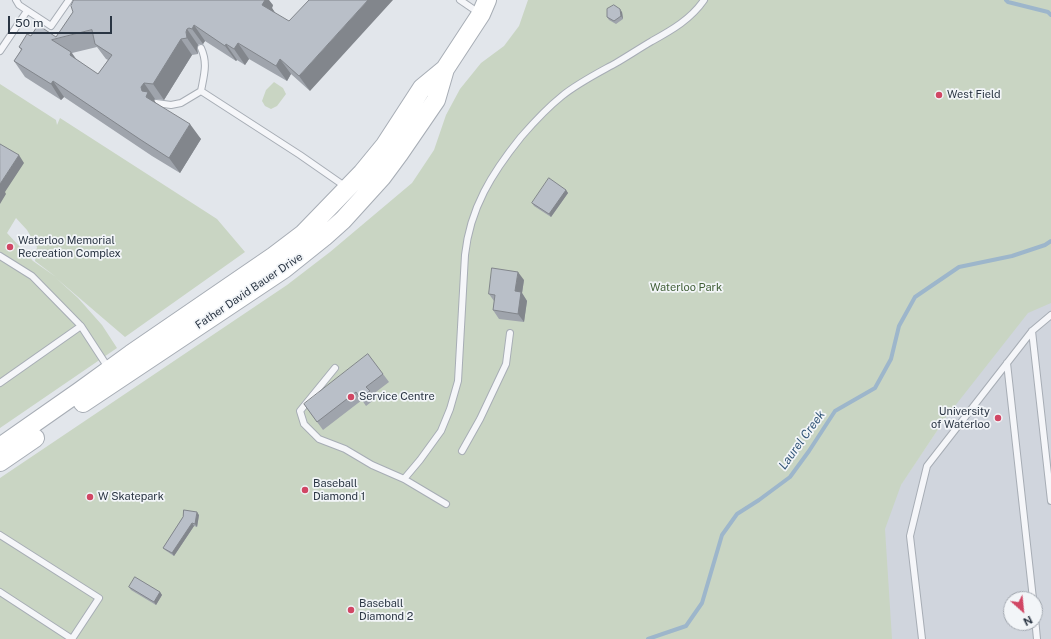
<!DOCTYPE html>
<html>
<head>
<meta charset="utf-8">
<style>
	body { margin:0 }
	#map { position:relative; width:1051px; height:639px; overflow:hidden; background:#e2e6eb; font-family:"Public Sans",sans-serif }
	canvas { display:block }
	.north { position:absolute; left:1003px; top:591px; width:40px; height:40px; box-sizing:border-box; background:#f2f5f8; border:1px solid #a2a8b0; border-radius:50%; rotate:153deg; font-size:11px; font-weight:700; line-height:16px; text-align:center; color:#2a3543 }
	.north::after { content:''; display:block; margin:auto; width:14px; height:18px; background:#d14664; clip-path:polygon(50% 0,100% 100%,50% 72%,0 100%) }
	.scale { position:absolute; left:8px; top:16px; width:104px; height:18px; box-sizing:border-box; border:2px solid #2a3543; border-top:0; padding-left:5px; font-size:12px; line-height:14px; white-space:nowrap; color:#2a3543; -webkit-text-stroke:3px #f2f5f8; paint-order:stroke }
</style>
</head>
<body>
<div id="map">
<canvas width="1051" height="639"></canvas>
<div class="north">N</div>
<div class="scale">50 m</div>
</div>
<script>
const ctx = document.querySelector('canvas').getContext('2d');
ctx.lineJoin = 'round';
function fillPath(path, color) {
  ctx.fillStyle = color;
  ctx.fill(path, 'evenodd');
}
function strokePath(path, color, width, dash) {
  ctx.strokeStyle = color;
  ctx.lineWidth = width;
  ctx.lineCap = dash ? 'butt' : 'round';
  ctx.setLineDash(dash || []);
  ctx.stroke(path);
}
function write(font, color, halo, rows, align = 'center') {
  ctx.font = font + ' "Public Sans",sans-serif';
  ctx.lineWidth = 3.5;
  ctx.setLineDash([]);
  ctx.textBaseline = 'middle';
  ctx.strokeStyle = halo;
  ctx.fillStyle = color;
  for (const [text, x, y, turn = 0] of rows) {
    ctx.save();
    ctx.translate(x, y);
    ctx.rotate((+turn || 0) * Math.PI / 180);
    ctx.textAlign = isNaN(turn) ? turn : align;
    if (halo) ctx.strokeText(text, 0, 0);
    ctx.fillText(text, 0, 0);
    ctx.restore();
  }
}
const built = new Path2D(`
	M1051,290V639H864L865,538L1026,298ZM1011,599H1035V623H1011Z`);
const green = new Path2D(`
	M528,0H1051V303L1028,313L947,416L901,485L885,529L892,639H0V478L287,285L330,252L412,183L434,150L446,115L460,89L481,63L504,46L519,26Z
	M274,82L283,88L286,94L277,106L271,109L265,106L262,101L266,90Z
	M0,84L56,120L57,125L60,118L217,219L245,252L125,337L56,278L78,298L102,325L117,348L0,428ZM16,218L27,230L37,247L35,261L56,277L33,261L7,233Z`);
const stream = new Path2D(`
	M1006,0L1008,2L1048,12L1051,15
	M648,639L686,626L702,603L722,535L737,514L759,500L790,477L809,451L835,411L875,388L891,359L899,326L915,297L959,267L1012,256L1045,245L1051,241`);
const lane = new Path2D(`
	M16,0L19,5L51,26L69,0
	M460,0L479,13
	M0,51L27,11
	M201,91L300,155L346,187
	M156,103L171,105L181,103L201,91C204,75 208,63 201,48
	M0,256L32,276L81,326L109,369
	M1032,331L1051,501
	M1007,363L1033,599
	M335,368L300,411L304,424L319,439L345,449L372,465L404,479L446,504
	M0,383L81,326
	M462,451L480,419L506,364L510,333
	M404,479L420,460L441,431L450,409L458,381L465,255C470,208 492,173 521,137C534,122 547,108 562,96C578,83 598,73 616,63C628,56 640,48 652,41C672,30 691,19 704,0
	M0,535L99,598L72,639L0,592
	M1035,618L1037,639
	M922,639L910,536L927,466L1032,331L1051,315`);
const secondary = new Path2D(`
	M83,403L284,269L324,237L343,220L382,177L399,154L436,100L445,69
	M0,447L80,391L131,354L274,256L303,234L362,173L385,145L422,88L445,69L481,14L487,0
	M0,462L35,438`);
const wall = new Path2D(`
	M273,5L272,8L275,13L310,91L291,74L287,81L249,59L245,65L237,60L236,61L205,41L203,44H200L198,45L197,48L198,54L192,55L164,100L155,99L154,100L155,102L201,139L180,173L152,156L64,97L61,100L25,77L14,61L21,50L19,47L31,36L56,37L73,12ZM97,47L106,59L108,60L98,74L77,60L72,53Z
	M622,12L623,19L616,24L609,20L607,17Z
	M566,190L568,193L551,217L534,206L532,203Z
	M524,280L522,293L527,301L524,322L499,319L493,310L494,301L489,294Z
	M383,374L389,382L372,395L375,399L366,406L362,400L323,430L304,404Z
	M199,515L197,527L194,526L174,556L165,550L163,548L183,517Z
	M129,587L160,592L162,595L156,605L131,590Z`);
const shadedWall = new Path2D(`
	M262,0H269L273,5L272,8L276,14L262,5Z
	M368,0H393L310,91L299,76Z
	M620,9L622,12L623,19L621,16Z
	M194,25L205,41L203,44L192,29Z
	M187,29L198,45L197,48L198,54L187,38L186,32Z
	M181,39L192,55L164,100L153,84Z
	M238,43L249,59L245,65L234,49Z
	M226,44L237,60L236,61L225,46Z
	M71,52L82,68L70,55Z
	M280,59L291,74L287,81L276,66Z
	M53,81L64,97L61,100L51,84Z
	M144,83L155,99L154,100L159,108L157,112L142,91L141,87Z
	M190,124L201,139L180,173L169,158Z
	M19,155L24,163L5,192L6,194L0,204V184Z
	M566,190L568,193L551,217L549,214Z
	M518,272L524,280L522,293L527,301L524,322L518,314L515,291Z
	M197,512L199,515L197,527L195,524Z
	M192,523L194,526L174,556L172,553Z
	M160,592L162,595L156,605L154,602Z`);
const building = new Path2D(`
	M74,0H265L262,5L289,21L309,0H368L299,76L280,59L276,66L238,43L234,49L226,44L225,46L194,25L192,29L189,28L187,29L186,32L187,38L181,39L153,84L144,83L141,87L142,91L148,92L146,97L190,124L169,158L141,140L53,81L51,84L14,61L22,49L19,47L27,34L31,36L38,25L56,37L73,12L71,6ZM92,30L95,44L112,55L98,74L70,55L71,52L52,40Z
	M614,5L620,9L621,16L614,21L607,17V9Z
	M0,144L19,155L0,184Z
	M549,178L566,190L549,214L532,203Z
	M492,268L518,272L515,291L521,292L518,314L493,310L495,295L489,294Z
	M368,354L383,374L366,387L370,391L360,398L356,392L317,422L304,404Z
	M184,510L197,512L195,524L192,523L172,553L163,548L183,517Z
	M135,577L160,592L154,602L129,587Z`);
const markers = [
	[939,95,4,"#d14664"],
	[10,247,4,"#d14664"],
	[351,397,4,"#d14664"],
	[998,418,4,"#d14664"],
	[305,490,4,"#d14664"],
	[90,497,4,"#d14664"],
	[351,610,4,"#d14664"]
];
const poiNames = [
	["West Field",947,95],
	["Waterloo Memorial",18,241],
	["Recreation Complex",18,254],
	["Service Centre",359,397],
	["University",990,412,"right"],
	["of Waterloo",990,425,"right"],
	["Baseball",313,484],
	["Diamond 1",313,497],
	["W Skatepark",98,497],
	["Baseball",359,604],
	["Diamond 2",359,617]
];
const parkNames = [
	["Waterloo Park",686,288]
];
const streetNames = [
	["Father David Bauer Drive",249,291,-34]
];
const waterNames = [
	["Laurel Creek",802,440,-54]
];
fillPath(built, '#d0d5dd');
fillPath(green, '#c9d5c3');
strokePath(stream, '#9db6cb', 4);
strokePath(lane, '#a7adb5', 8);
strokePath(secondary, '#a7adb5', 20);
strokePath(lane, '#f5f6f9', 6);
strokePath(secondary, '#fff', 18);
fillPath(wall, '#9fa4ac');
fillPath(shadedWall, '#82868c');
fillPath(building, '#b9bfc8');
strokePath(building, '#82868c', 1);
for (const [x, y, r, color] of markers) {
  const dot = new Path2D();
  dot.arc(x, y, r, 0, 2 * Math.PI);
  ctx.fillStyle = color;
  ctx.fill(dot);
  strokePath(dot, '#f2f5f8', 1.5);
}
write('11px', '#2a3543', '#f2f5f8', poiNames, 'left');
write('11px', '#415f37', '#f2f5f8', parkNames);
write('11px', '#2a3543', '#f2f5f8', streetNames);
write('italic 12px', '#335678', '#f2f5f8', waterNames);
</script>
</body>
</html>
